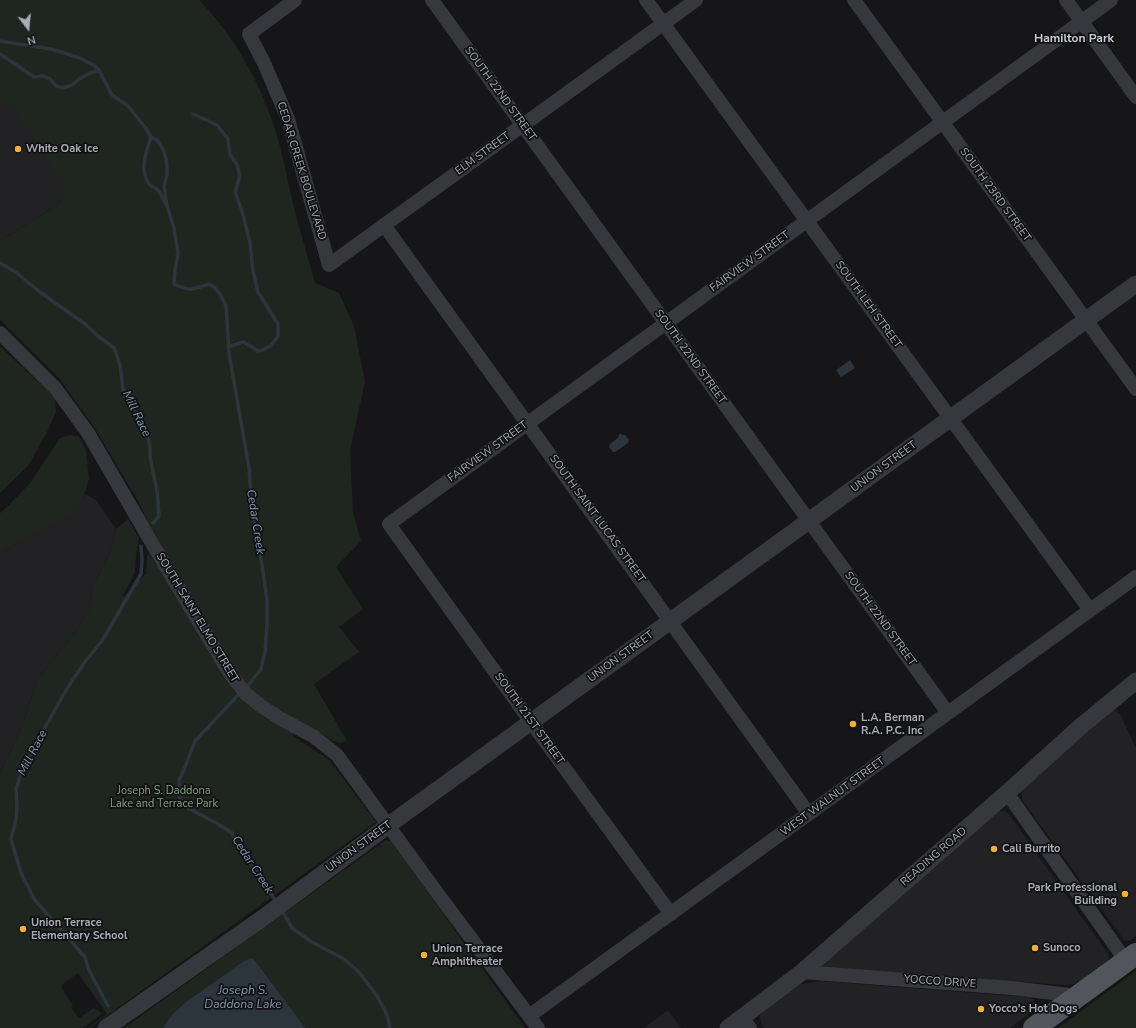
<!DOCTYPE html>
<html>
<head>
<meta charset="utf-8">
<style>
	body { margin:0 }
	#map { position:relative; width:1136px; height:1028px; overflow:hidden; background:#161618; font-family:"Nunito Sans",sans-serif }
	canvas { display:block }
	.north { position:absolute; left:8px; top:8px; width:40px; height:40px; -webkit-text-stroke:3px #111113; paint-order:stroke; rotate:164deg; font-size:11px; font-weight:700; line-height:16px; text-align:center; color:#a8adb8 }
	.north::after { content:''; display:block; margin:auto; width:14px; height:18px; background:#a8adb8; clip-path:polygon(50% 0,100% 100%,50% 72%,0 100%) }
</style>
</head>
<body>
<div id="map">
<canvas width="1136" height="1028"></canvas>
<div class="north">N</div>
</div>
<script>
const ctx = document.querySelector('canvas').getContext('2d');
ctx.lineJoin = 'round';
function fillPath(path, color) {
  ctx.fillStyle = color;
  ctx.fill(path, 'evenodd');
}
function strokePath(path, color, width, dash) {
  ctx.strokeStyle = color;
  ctx.lineWidth = width;
  ctx.lineCap = dash ? 'butt' : 'round';
  ctx.setLineDash(dash || []);
  ctx.stroke(path);
}
function write(font, color, halo, rows, align = 'center') {
  ctx.font = font + ' "Nunito Sans",sans-serif';
  ctx.lineWidth = 3.5;
  ctx.setLineDash([]);
  ctx.textBaseline = 'middle';
  ctx.strokeStyle = halo;
  ctx.fillStyle = color;
  for (const [text, x, y, turn = 0] of rows) {
    ctx.save();
    ctx.translate(x, y);
    ctx.rotate((+turn || 0) * Math.PI / 180);
    ctx.textAlign = isNaN(turn) ? turn : align;
    if (halo) ctx.strokeText(text, 0, 0);
    ctx.fillText(text, 0, 0);
    ctx.restore();
  }
}
const built = new Path2D(`
	M0,77L74,175L59,204L0,241Z
	M85,494L96,500L116,529L110,553L93,585L89,610L77,630L37,680L23,724L0,773V554L5,550L78,510Z
	M1109,710H1116L1120,714L1136,748V936L1131,940L1126,941L1124,940L1022,800V793L1026,784Z
	M1001,811H1006L1011,817L1108,954L1109,957L1108,961L1084,979L1074,984L1064,985L830,969L823,967L822,961L826,957L927,874L997,812Z
	M820,981L1028,997L1033,999L1036,1004L1031,1012L1010,1028H764L761,1024L760,1016L763,1010L796,985Z
	M668,1010L681,1028H644Z`);
const green = new Path2D(`
	M0,0H199C235,36 264,89 278,139C284,160 288,182 293,204C300,231 308,257 315,283L339,293L354,326L365,382L350,450L353,512L361,541L336,567L363,609L339,627L359,652L314,684L347,741L340,743L333,741L321,733L298,720L293,736L329,760L376,822L90,1028H88L107,1014L78,973L64,983L61,987L73,1006L71,1008L79,1018L94,1008L102,1014L82,1028H0V773L23,724L37,680L77,630L89,610L93,585L110,553L116,529L128,519L139,538L136,555L135,572L122,598L146,574L147,556L150,553L155,564L166,553L148,522L137,499L94,427L59,378L0,320V241L59,204C60,202 61,200 62,198C66,184 32,134 22,122C15,113 8,106 0,99Z
	M0,346L55,398L56,412L47,432L28,466L0,493Z
	M70,435L79,437L86,450L89,479L83,499L78,510L72,515L5,550L0,554V513L4,510L31,482L60,438Z
	M386,840L391,841L525,1028H124Z
	M1136,971V1028H1058Z`);
const water = new Path2D(`
	M850,360L855,368L841,377L836,370Z
	M621,433L622,435H625L629,440L628,443L615,452H613L609,447L610,444L619,437L618,436Z
	M253,958L305,1028H163L172,1015L185,1003L244,961Z`);
const stream = new Path2D(`
	M0,41L51,49L80,58L95,66L99,70L112,95L128,106L145,127L151,137L158,141L164,151L167,163V175L164,186L167,206L174,228L178,253L175,270L174,284C190,292 194,289 209,284L214,287L220,294L226,306L229,353L249,468L252,508L262,565L267,600V625L265,652L261,669L246,688
	M0,54L34,77L42,76L50,79L56,86L63,88L72,85L79,79L90,73L99,70
	M193,114L217,125L228,139L230,154L237,165L240,176L235,192L242,211L250,243L253,271L258,292L278,324V336L272,345L263,350L258,351L243,342L228,347
	M151,137C146,152 139,170 149,184C151,186 154,187 157,189C161,193 163,199 165,203
	M0,263L14,271L40,292L85,324L97,335L114,348L120,365L123,390L132,403L141,424L147,433L150,447V456L153,472L157,490L159,516L153,523
	M241,692L195,741L184,770L179,780L180,799L188,808L218,824L232,833L236,843L264,882L276,902
	M281,909L292,928L310,941L344,959L359,972L377,996L387,1015L390,1028
	M108,1006L89,970L85,957L35,900L21,873L11,839L16,820L17,806L16,789L22,770L31,755L44,729L68,687L85,662L102,641L141,574L142,560L141,546`);
const minor = new Path2D(`
	M295,0L249,34L264,63L288,119L329,265L696,0
	M432,0L948,713
	M646,0L1090,610
	M854,0L1136,389
	M1066,0L1136,97
	M384,225L809,814
	M0,333L56,389L88,433L156,550L229,672L245,693L261,706L281,719L313,736L337,755L438,894L538,1028
	M1007,793L1126,961
	M671,914L531,722L389,524L1111,0
	M802,972L1012,988L1078,996
	M529,1016L1136,577
	M742,1017L750,1028`);
const tertiary = new Path2D(`
	M106,1028L260,920L397,819L1136,284
	M728,1028L802,972L1007,793L1080,727L1136,681`);
const primary = new Path2D(`
	M1034,1028L1136,954`);
const markers = [
	[18,149,4,"#f2b134"],
	[853,724,4,"#f2b134"],
	[994,849,4,"#f2b134"],
	[1125,894,4,"#f2b134"],
	[23,929,4,"#f2b134"],
	[1035,948,4,"#f2b134"],
	[424,955,4,"#f2b134"],
	[981,1009,4,"#f2b134"]
];
const streetNames = [
	["SOUTH 22ND STREET",500,94,54],
	["ELM STREET",483,154,-36],
	["CEDAR CREEK BOULEVARD",301,171,73],
	["SOUTH 23RD STREET",995,195,54],
	["FAIRVIEW STREET",750,262,-36],
	["SOUTH LEH STREET",868,305,54],
	["SOUTH 22ND STREET",690,357,54],
	["FAIRVIEW STREET",488,452,-36],
	["UNION STREET",884,467,-36],
	["SOUTH SAINT LUCAS STREET",597,519,54],
	["SOUTH SAINT ELMO STREET",197,618,59],
	["SOUTH 22ND STREET",880,619,54],
	["UNION STREET",621,657,-36],
	["SOUTH 21ST STREET",529,719,54],
	["WEST WALNUT STREET",833,797,-36],
	["UNION STREET",359,847,-36],
	["READING ROAD",934,857,-41],
	["YOCCO DRIVE",940,982,4]
];
const poiNames = [
	["White Oak Ice",26,149],
	["L.A. Berman",861,718],
	["R.A. P.C. Inc",861,731],
	["Cali Burrito",1002,849],
	["Park Professional",1117,888,"right"],
	["Building",1117,901,"right"],
	["Union Terrace",31,923],
	["Elementary School",31,936],
	["Sunoco",1043,948],
	["Union Terrace",432,949],
	["Amphitheater",432,962],
	["Yocco's Hot Dogs",989,1009]
];
const parkNames = [
	["Joseph S. Daddona",164,791],
	["Lake and Terrace Park",164,804]
];
const neighbourhoodNames = [
	["Hamilton Park",1074,39]
];
const waterNames = [
	["Mill Race",136,414,64],
	["Cedar Creek",255,522,81],
	["Mill Race",33,753,-63],
	["Cedar Creek",252,865,57],
	["Joseph S.",243,991],
	["Daddona Lake",243,1005]
];
fillPath(built, '#222225');
fillPath(green, '#1e261f');
fillPath(water, '#2c353c');
strokePath(stream, '#2c353c', 3.5);
strokePath(minor, '#37383d', 14);
strokePath(tertiary, '#37383d', 17);
strokePath(primary, '#53555c', 22);
for (const [x, y, r, color] of markers) {
  const dot = new Path2D();
  dot.arc(x, y, r, 0, 2 * Math.PI);
  ctx.fillStyle = color;
  ctx.fill(dot);
  strokePath(dot, '#111113', 1.5);
}
write('11px', '#a8adb8', '#111113', streetNames);
write('bold 11px', '#a8adb8', '#111113', poiNames, 'left');
write('11px', '#7fa381', '#111113', parkNames);
write('bold 12px', '#c9ccd4', '#111113', neighbourhoodNames);
write('italic 12px', '#7f9bb3', '#111113', waterNames);
</script>
</body>
</html>
